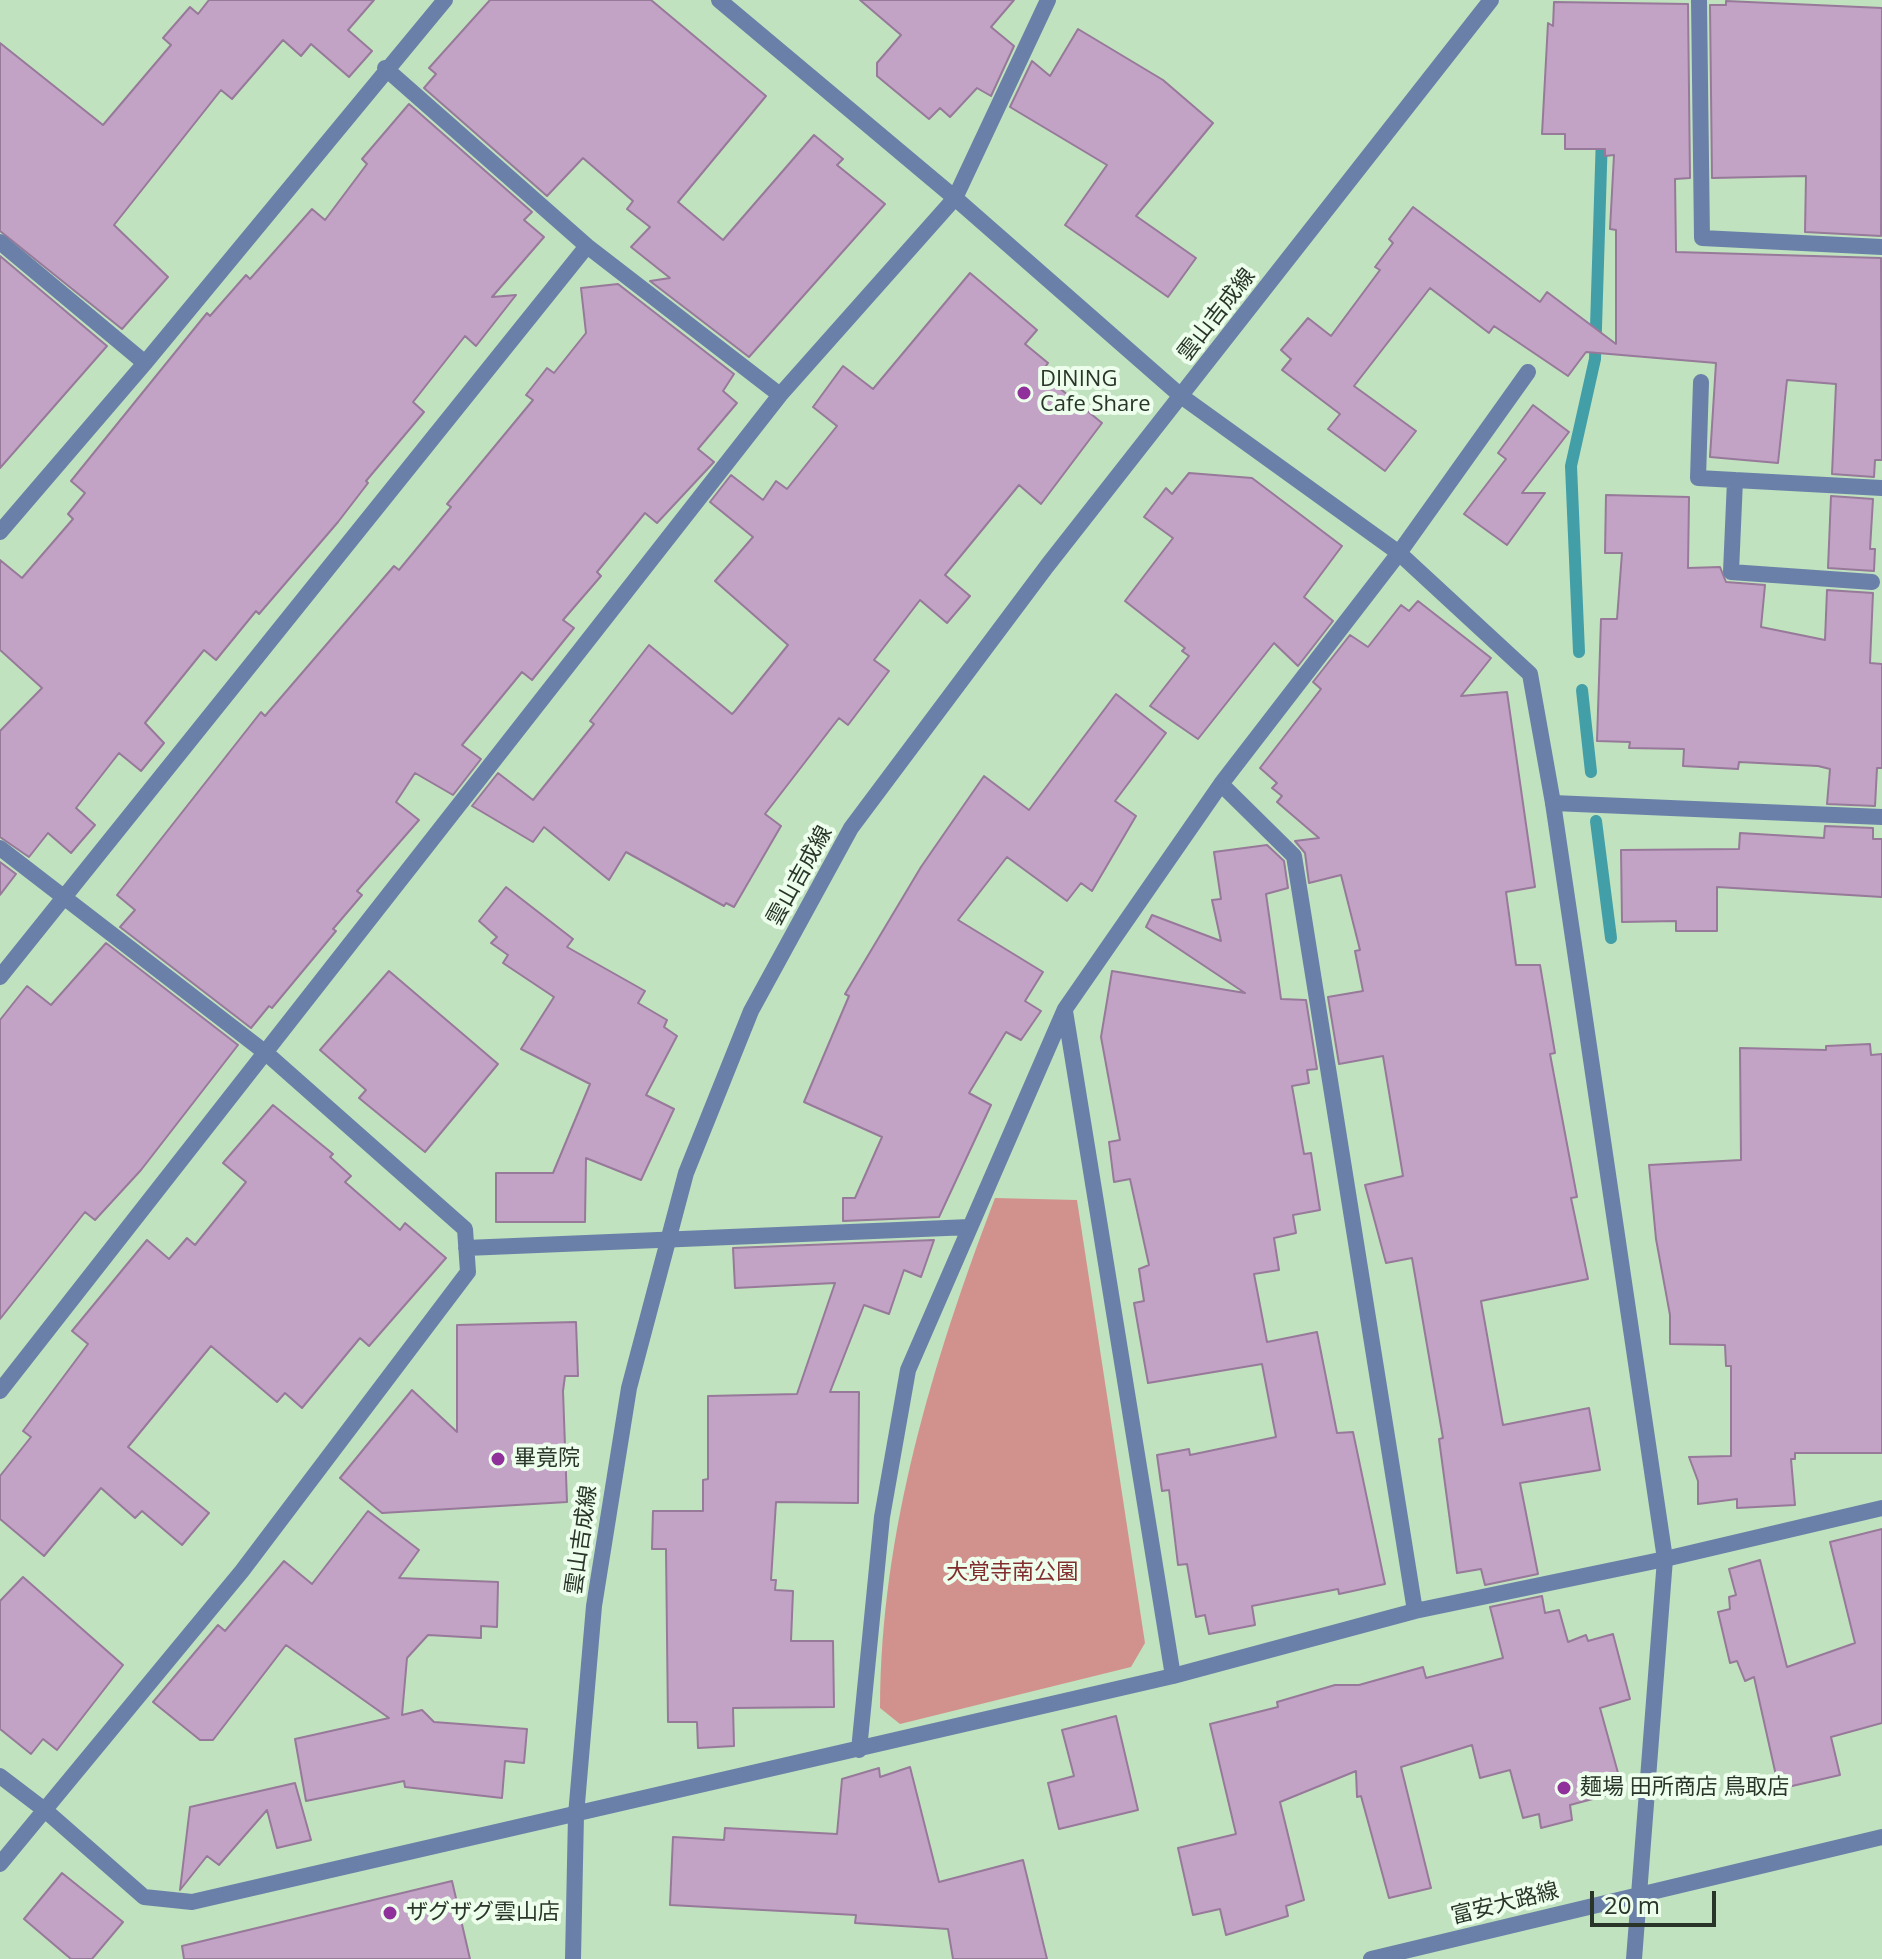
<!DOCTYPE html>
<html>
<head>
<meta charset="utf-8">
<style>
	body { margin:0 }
	#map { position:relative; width:1882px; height:1959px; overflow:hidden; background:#c1e2bf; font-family:"Open Sans",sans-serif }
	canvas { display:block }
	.scale { position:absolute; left:1590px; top:1891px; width:126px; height:36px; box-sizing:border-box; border:4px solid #283528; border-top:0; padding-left:10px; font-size:24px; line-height:28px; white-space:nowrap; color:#283528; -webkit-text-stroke:6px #edfeec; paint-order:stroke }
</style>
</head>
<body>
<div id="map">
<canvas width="1882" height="1959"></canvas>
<div class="scale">20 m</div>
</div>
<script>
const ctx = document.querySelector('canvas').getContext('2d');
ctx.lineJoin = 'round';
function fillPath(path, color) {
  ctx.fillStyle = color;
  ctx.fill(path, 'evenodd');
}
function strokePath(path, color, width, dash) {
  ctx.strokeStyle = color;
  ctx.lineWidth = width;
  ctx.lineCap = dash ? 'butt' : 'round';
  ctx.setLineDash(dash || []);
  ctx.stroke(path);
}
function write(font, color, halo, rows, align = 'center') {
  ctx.font = font + ' "Open Sans","Noto Sans JP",sans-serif';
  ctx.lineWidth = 8;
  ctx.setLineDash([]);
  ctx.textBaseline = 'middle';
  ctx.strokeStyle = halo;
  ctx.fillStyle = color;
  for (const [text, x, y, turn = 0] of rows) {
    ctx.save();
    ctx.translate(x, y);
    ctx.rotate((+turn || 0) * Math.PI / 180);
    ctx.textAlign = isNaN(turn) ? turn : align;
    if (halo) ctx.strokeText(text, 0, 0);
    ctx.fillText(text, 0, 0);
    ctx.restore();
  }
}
const green = new Path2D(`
	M995,1198L1077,1200L1145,1643L1131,1667L900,1724L880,1708C880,1534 933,1360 995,1198Z`);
const stream = new Path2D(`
	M1579,652L1571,466L1595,359L1602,135
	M1582,690L1591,772
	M1596,821L1611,938`);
const building = new Path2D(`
	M209,0H374L348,30L372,51L349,77L311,44L301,56L283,40L232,99L221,90L114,225L168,277L122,329L0,231V43L103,125L171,45L163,38L190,7L198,14Z
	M490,0H651L766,96L678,202L723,240L814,135L843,159L837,165L885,204L749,357L650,281L670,278L631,247L650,227L627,209L633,201L583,158L547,196L424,88L436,74L429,68Z
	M860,0H1014L991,27L1014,46L991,96L977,88L950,117L940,108L929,119L877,76V63L901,35Z
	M1726,1L1882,8L1881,236L1805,232L1806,176L1712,178L1710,5H1726Z
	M1554,2L1688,4L1690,178L1675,179L1676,252L1881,258L1882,460H1875L1874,477L1832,474L1836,384L1787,380L1778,463L1710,457L1716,363L1586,352L1568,376L1494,326L1489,333L1430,288L1354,386L1416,431L1385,471L1328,429L1340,414L1282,370L1291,359L1281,350L1308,318L1331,336L1380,270L1375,267L1393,243L1389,239L1413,207L1540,302L1547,292L1616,344V230L1610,229L1614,155L1605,156V149H1565V134H1542L1548,23L1553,26Z
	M1078,29L1163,80L1213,123L1136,216L1196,258L1168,297L1065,225L1107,165L1010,107L1032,61L1050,76Z
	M409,104L532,212L524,220L544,237L492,297L516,295L476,346L465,336L413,402L424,412L366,481L368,483L338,522L259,614L256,611L216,660L204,650L145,723L164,743L141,771L119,753L76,808L95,825L71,853L48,833L29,857L0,837V731L42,688L0,650V560L22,578L73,519L68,514L85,493L71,481L207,313L210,316L246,275L250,279L312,209L325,220L367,164L362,159Z
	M0,256L107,346L0,468Z
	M970,273L1037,330L1025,344L1048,363L1041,373L1102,423L1041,504L1019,485L945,575L970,596L947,623L920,600L874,660L889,671L848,725L839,718L765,814L781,826L734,907L726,903L724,906L626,852L609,880L544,827L533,842L472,806L498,773L533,800L594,724L590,721L649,645L732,714L735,711L788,645L715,581L753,537L710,502L731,475L763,500L776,481L787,489L837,426L813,407L843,366L873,389Z
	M618,284L734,374L723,391L737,403L698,449L714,462L657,523L645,513L597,572L601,576L563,620L574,628L532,680L522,672L462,745L481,759L453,795L415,773L396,802L419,820L357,891L362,895L333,929L336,931L272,1008L269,1006L251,1028L120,927L135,910L117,895L261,712L265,716L394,566L399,570L451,507L447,504L533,400L526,395L547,368L554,373L586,333L581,288Z
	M1533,405L1569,432L1522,493H1545L1507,545L1464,514L1506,459L1498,453Z
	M1189,473L1252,478L1342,546L1304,597L1333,621L1298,666L1274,643L1198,739L1150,706L1189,656L1182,651L1185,648L1125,601L1173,538L1144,517L1166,488L1172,494Z
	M1606,495L1689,497L1688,568L1720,567L1726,582L1765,585L1761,627L1825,640L1827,590L1873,593L1870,663L1882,664V768H1877L1875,806L1827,804L1830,769L1818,766L1739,762L1738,769L1683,766L1684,749L1629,748L1630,742L1597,741L1601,619H1617L1622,553H1605Z
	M1831,496L1873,499L1870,549H1875L1874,571L1828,568Z
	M1418,601L1491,658L1461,696L1507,692L1535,887L1506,892L1516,965H1540L1555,1053L1550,1054L1577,1197L1571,1198L1588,1279L1481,1301L1503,1425L1589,1408L1600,1470L1520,1483L1538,1574L1485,1585L1481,1569L1457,1573L1439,1439L1443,1438L1412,1258L1386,1263L1365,1185L1403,1176L1383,1056L1339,1064L1328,997L1363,991L1355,951L1360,950L1341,875L1309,883L1305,853L1295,841L1319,838L1277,802L1282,796L1272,788L1277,783L1260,768L1321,689L1313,682L1350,635L1368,647L1401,605L1409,611Z
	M1116,694L1166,733L1115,801L1136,816L1092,891L1081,883L1067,901L1007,857L958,920L1043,972L1025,1001L1041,1011L1021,1040L1006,1032L969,1093L991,1105L939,1217L843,1221V1198H855L882,1137L804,1102L849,996L845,994L921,867L984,776L1029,810Z
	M1825,826L1873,828V839H1882V897L1717,887V931H1676V921L1622,922L1621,850L1739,849L1740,833L1824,838Z
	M1267,845L1284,861L1288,888L1266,894L1281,999L1306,1000L1317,1069L1307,1070L1309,1083L1292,1086L1304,1154L1311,1153L1320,1210L1293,1215L1296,1233L1274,1238L1279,1270L1254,1274L1267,1342L1317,1332L1337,1433L1353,1432L1385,1584L1339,1594L1338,1589L1252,1606L1255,1625L1209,1634L1205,1615L1196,1617L1187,1564L1178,1565L1169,1490L1162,1491L1157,1455L1189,1449L1190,1455L1276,1437L1262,1364L1148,1383L1134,1303L1144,1301L1139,1269L1149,1265L1130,1179L1114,1182L1109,1142L1120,1140L1101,1037L1112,971L1245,993L1146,927L1152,915L1221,941L1212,900L1221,899L1214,852Z
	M0,862L16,874L0,895Z
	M506,887L573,939L567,947L645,991L638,1003L667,1020L664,1027L677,1036L646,1095L674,1109L641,1180L586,1158L585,1222H496V1173H553L590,1084L521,1049L554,997L503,963L508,955L491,943L497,937L479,921Z
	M106,943L238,1045L141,1170L95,1220L85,1212L0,1319V1020L27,986L51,1005Z
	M389,971L498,1064L425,1152L359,1098L366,1090L320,1050Z
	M1870,1044L1871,1055L1882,1054V1453H1795V1459H1791L1795,1505L1737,1508V1499L1698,1504V1481L1689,1457L1731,1456V1366H1726L1725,1345L1670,1344V1315L1656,1239L1649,1165L1741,1160L1740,1048L1826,1050V1046Z
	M273,1105L333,1154L330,1157L351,1176L345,1182L400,1230L405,1223L446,1258L369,1346L360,1338L302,1408L285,1393L277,1402L211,1346L128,1447L209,1513L182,1545L142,1511L135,1518L101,1488L44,1556L0,1519V1476L31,1437L23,1431L88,1344L72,1331L147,1240L169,1259L187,1238L195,1245L246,1182L223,1163Z
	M934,1240L921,1277L904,1270L889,1314L864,1305L830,1392H859L858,1503L776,1502L771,1580H776L775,1590L793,1591L791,1641H833L834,1707L733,1708L734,1746L698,1748L697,1722H668L666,1549H652L653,1511H703V1480L708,1479V1396L797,1394L835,1283L735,1288L733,1248Z
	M576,1322L578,1376H565L563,1391L567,1502L382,1513L340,1478L412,1390L457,1432V1325Z
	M368,1511L419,1550L399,1578L498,1582L497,1627L481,1626V1638L428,1635L407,1658L402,1715L422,1710L434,1722L527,1729L524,1763L505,1761L502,1798L405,1787L404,1781L306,1801L295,1739L389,1718L286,1645L213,1740H200L153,1702L218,1625L225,1631L284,1561L312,1584Z
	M1882,1529V1723L1831,1737L1840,1775L1779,1789L1754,1677L1745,1681L1737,1661L1730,1663L1718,1612L1730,1609L1729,1597L1736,1595L1729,1569L1760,1560L1787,1667L1855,1643L1830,1542Z
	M23,1577L123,1665L57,1750L43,1739L31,1754L0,1729V1601Z
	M1542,1596L1545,1613L1559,1610L1568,1642L1586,1635L1588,1641L1613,1634L1630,1699L1600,1708L1623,1791L1570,1805L1572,1820L1541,1828L1539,1814L1523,1818L1510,1770L1480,1778L1472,1745L1401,1767L1431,1888L1389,1898L1361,1796L1357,1797L1356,1771L1280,1802L1304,1900L1286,1906L1288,1916L1226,1935L1220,1909L1193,1915L1178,1848L1236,1834L1210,1724L1278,1707L1277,1702L1335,1685H1359L1423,1667L1426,1678L1503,1658L1490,1607Z
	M1116,1716L1138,1810L1059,1829L1048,1783L1074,1776L1062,1730Z
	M910,1767L939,1882L1023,1860L1047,1959H953L948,1929L855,1923L856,1915L670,1905L673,1837L724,1840L725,1828L837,1834L842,1779L879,1768L880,1777Z
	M295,1783L311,1840L277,1848L267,1810L219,1865L207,1856L180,1890L190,1807Z
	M62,1873L123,1922L92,1959H71L24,1919Z
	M452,1881L470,1959H184L182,1946Z`);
const minor = new Path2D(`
	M1699,0L1702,238L1882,247
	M385,68L587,246L780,395
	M0,242L145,363
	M1701,382L1698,478L1882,488
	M1735,480L1731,572L1872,582
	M0,532L145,363L445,0
	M1221,784L1294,856L1415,1611
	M1553,803L1882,817
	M0,848L266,1053L465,1229L468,1272L242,1571L0,1864
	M0,977L587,246
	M1065,1011L1173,1676
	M466,1248L970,1227
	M0,1391L780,395L955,198L1048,0
	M859,1750L882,1517L908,1370L1065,1009L1221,784L1399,553L1528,372
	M0,1776L46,1811L144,1897L192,1902L1173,1676L1415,1611L1665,1559L1882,1508`);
const tertiary = new Path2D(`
	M719,0L955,198L1181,396L1399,553L1530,674L1553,803L1665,1559L1634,1959
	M573,1959L576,1815L594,1606L629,1388L686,1173L751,1011L851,828L1047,566L1491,0
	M1371,1959L1882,1837`);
const markers = [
	[1024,393,8,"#90319b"],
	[498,1459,8,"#90319b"],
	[1564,1788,8,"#90319b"],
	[390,1913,8,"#90319b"]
];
const streetNames = [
	["雲山吉成線",1217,315,-52],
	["雲山吉成線",800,876,-61],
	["雲山吉成線",582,1540,-82],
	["富安大路線",1505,1904,-14]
];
const poiNames = [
	["DINING",1040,380],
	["Cafe Share",1040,405],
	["畢竟院",514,1459],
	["麺場 田所商店 鳥取店",1580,1788],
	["ザグザグ雲山店",406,1913]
];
const parkNames = [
	["大覚寺南公園",1012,1573]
];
fillPath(green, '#d1928e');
strokePath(stream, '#439fa7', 12);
fillPath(building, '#c2a3c5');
strokePath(building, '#97799a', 2);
strokePath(minor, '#6b80a8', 16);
strokePath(tertiary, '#6b80a8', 16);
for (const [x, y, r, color] of markers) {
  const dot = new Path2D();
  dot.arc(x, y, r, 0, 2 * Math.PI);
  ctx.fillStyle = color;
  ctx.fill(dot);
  strokePath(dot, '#edfeec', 3);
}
write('22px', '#283528', '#edfeec', streetNames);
write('22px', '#283528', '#edfeec', poiNames, 'left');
write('22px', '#822e2e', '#edfeec', parkNames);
</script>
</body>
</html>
